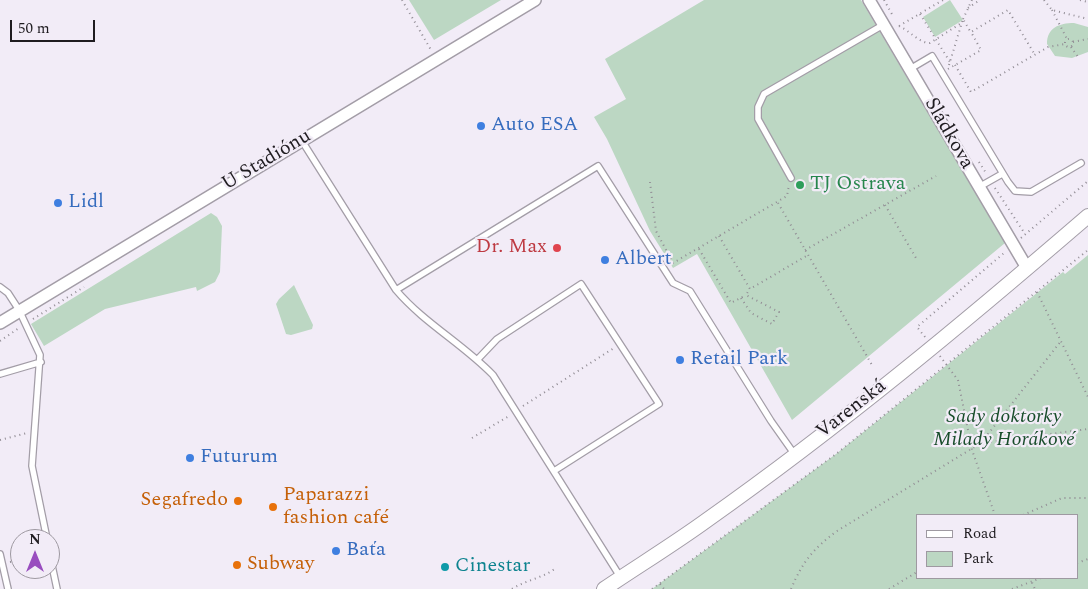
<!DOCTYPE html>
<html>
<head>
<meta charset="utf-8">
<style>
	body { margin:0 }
	#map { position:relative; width:1088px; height:589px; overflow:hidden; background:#f2ecf7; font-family:Spectral,serif }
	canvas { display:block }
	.legend { position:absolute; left:916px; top:514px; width:162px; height:65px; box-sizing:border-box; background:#f2ecf7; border:1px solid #9e99a1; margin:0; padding:6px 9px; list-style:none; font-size:15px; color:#1f1c20 }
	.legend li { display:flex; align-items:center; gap:10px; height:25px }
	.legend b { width:25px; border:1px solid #9e99a1 }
	.north { position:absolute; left:10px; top:529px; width:50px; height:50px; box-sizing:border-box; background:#f2ecf7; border:1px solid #9e99a1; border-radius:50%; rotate:0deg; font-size:14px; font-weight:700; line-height:20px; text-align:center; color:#1f1c20 }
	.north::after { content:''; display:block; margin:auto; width:18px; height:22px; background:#994dbf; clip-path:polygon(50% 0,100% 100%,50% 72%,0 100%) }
	.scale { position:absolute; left:10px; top:20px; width:85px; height:22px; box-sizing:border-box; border:2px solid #1f1c20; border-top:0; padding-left:6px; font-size:15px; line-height:18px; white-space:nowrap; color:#1f1c20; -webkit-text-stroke:4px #f2ecf7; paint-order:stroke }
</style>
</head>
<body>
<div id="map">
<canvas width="1088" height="589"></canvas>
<ul class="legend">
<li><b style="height:6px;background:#fff"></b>Road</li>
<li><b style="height:14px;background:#bcd7c3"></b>Park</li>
</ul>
<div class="north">N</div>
<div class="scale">50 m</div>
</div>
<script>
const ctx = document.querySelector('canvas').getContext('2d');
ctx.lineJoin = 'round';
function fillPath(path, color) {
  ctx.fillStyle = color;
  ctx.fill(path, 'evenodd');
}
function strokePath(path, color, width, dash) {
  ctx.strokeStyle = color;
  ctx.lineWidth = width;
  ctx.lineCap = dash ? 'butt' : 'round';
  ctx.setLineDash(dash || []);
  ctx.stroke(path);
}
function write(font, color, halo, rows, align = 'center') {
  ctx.font = font + ' Spectral,serif';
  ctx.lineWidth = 4.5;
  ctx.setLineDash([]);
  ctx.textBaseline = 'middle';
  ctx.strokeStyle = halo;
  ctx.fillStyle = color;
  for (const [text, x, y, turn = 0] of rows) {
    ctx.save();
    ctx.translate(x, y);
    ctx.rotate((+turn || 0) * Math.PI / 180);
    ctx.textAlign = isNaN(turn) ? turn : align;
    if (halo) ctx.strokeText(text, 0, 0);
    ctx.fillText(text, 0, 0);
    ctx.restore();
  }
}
const green = new Path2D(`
	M409,0H501L434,40Z
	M704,0H861L1005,243L792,420L697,254L673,268L650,231L607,139L594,117L626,99L605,59Z
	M950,0L963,20L935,37L923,17Z
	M1074,23L1088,27V52L1072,58L1055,56L1047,44C1047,28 1059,23 1074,23Z
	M211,213L217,217L222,226L220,272L215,282L197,291L196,287L105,309L44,346L31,324Z
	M1088,255V589H652L836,454L1063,272L1065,274ZM917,515H1077V578H917Z
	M294,285L313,325L312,329L291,335L286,334L276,304L279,299Z`);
const path = new Path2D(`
	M402,0L431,50
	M884,0L893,16
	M1044,0L1052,10L1088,19
	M1080,0L1088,2
	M968,8L980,0
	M1052,10L1067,39
	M920,14L950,62
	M963,19L972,0
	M899,26C910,31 919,43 930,43L963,22
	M899,26L943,0
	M1065 43a4 4 0 1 1 8 0a4 4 0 1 1-8 0Z
	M1073,42L1088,39
	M1071,47L1078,57
	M949,65L963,19L970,31
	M955,65L971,92L1048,47L1065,44
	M948,69L981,50L971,32L1008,10L1035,55
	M979,162L986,173
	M650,182L656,231L673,263L787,196L789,185
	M995,188L1025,234
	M778,203L872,365
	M885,205L916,258
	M719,236L750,289L808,255
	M1021,238L1088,181
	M699,249L731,303L746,295
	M805,250L936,176
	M1037,292L1088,397
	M741,298L751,313L772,324L779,312L746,295L749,290
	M33,319L84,287
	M925,337L917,327L1004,253
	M0,341L19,328
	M940,356L958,380L972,450L995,515
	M523,406L614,348
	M472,438L509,416
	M0,440L27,433
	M981,443L1088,429
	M1023,515L1062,498H1088
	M10,562L20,560
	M1077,563L1088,559
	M1030,578L1035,589
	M660,584L664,589
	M512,589C526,580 543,578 556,568
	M652,589L836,454L1088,250
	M791,589C803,561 813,549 837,531L981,443L1061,341
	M889,589L917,572
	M1012,589L1041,578`);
const service = new Path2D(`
	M910,69L932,56L1008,182L1015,191L1031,192L1081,163
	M302,141L396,290C424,323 463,344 493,375L621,578
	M791,178L758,119V107L764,94L883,25
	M979,187L1002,174
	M0,287L8,293L19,310L40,355L32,466L47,539
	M396,290L598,166L673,283L690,291L771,421L795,455
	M477,360L497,339L581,284L659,404L554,471
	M0,374L41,362
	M0,554L8,589
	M50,556L57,589`);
const minor = new Path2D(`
	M869,0L1027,268
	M0,323L535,0`);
const tertiary = new Path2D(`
	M604,589C638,566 674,544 707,520C840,426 965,322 1088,216`);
const markers = [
	[481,126,5,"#3f7fe0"],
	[800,185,5,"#2e9e5b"],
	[58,203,5,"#3f7fe0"],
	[557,248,5,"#e0444e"],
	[605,260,5,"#3f7fe0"],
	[680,360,5,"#3f7fe0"],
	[190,458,5,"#3f7fe0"],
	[238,501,5,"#e8710a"],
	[273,507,5,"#e8710a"],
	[336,551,5,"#3f7fe0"],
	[237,565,5,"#e8710a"],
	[445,567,5,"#0f9aa8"]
];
const shopNames = [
	["Auto ESA",491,126],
	["Lidl",68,203],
	["Albert",615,260],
	["Retail Park",690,360],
	["Futurum",200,458],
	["Baťa",346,551]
];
const streetNames = [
	["Sládkova",948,134,60],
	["U Stadiónu",267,161,-31],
	["Varenská",852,410,-38]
];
const leisureNames = [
	["TJ Ostrava",810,185]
];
const healthNames = [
	["Dr. Max",547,248]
];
const parkNames = [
	["Sady doktorky",1004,418],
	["Milady Horákové",1004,441]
];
const foodNames = [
	["Paparazzi",283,496],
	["fashion café",283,519],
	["Segafredo",228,501,"right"],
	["Subway",247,565]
];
const cultureNames = [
	["Cinestar",455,567]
];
fillPath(green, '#bcd7c3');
strokePath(service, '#a39da7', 8);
strokePath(minor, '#a39da7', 14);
strokePath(tertiary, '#a39da7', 16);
strokePath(path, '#918c94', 2, [1, 4]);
strokePath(service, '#fff', 5.5);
strokePath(minor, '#fff', 11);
strokePath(tertiary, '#fff', 14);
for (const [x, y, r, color] of markers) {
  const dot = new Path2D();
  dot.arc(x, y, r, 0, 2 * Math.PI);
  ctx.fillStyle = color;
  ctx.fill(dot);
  strokePath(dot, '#f2ecf7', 2);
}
write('20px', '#366cbe', '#f2ecf7', shopNames, 'left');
write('20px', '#1f1c20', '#f2ecf7', streetNames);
write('20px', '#27864d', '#f2ecf7', leisureNames, 'left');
write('20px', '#be3a42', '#f2ecf7', healthNames, 'right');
write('italic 20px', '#184d2b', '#f2ecf7', parkNames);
write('20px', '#c56008', '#f2ecf7', foodNames, 'left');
write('20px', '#0d838f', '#f2ecf7', cultureNames, 'left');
</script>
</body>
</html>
